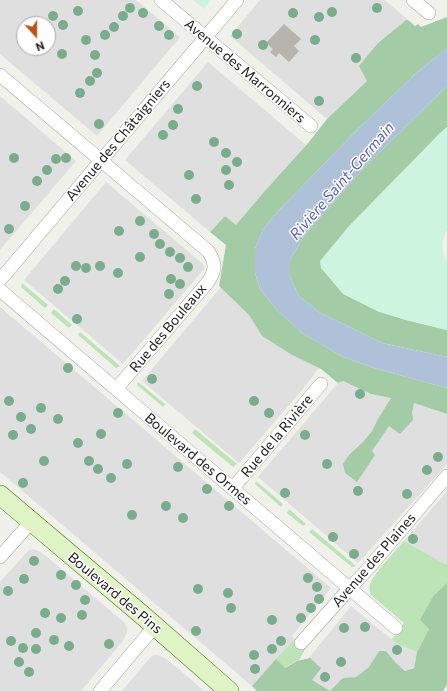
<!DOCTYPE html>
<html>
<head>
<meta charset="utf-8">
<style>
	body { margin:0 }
	#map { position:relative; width:447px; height:691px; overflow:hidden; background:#f0f1ea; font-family:Commissioner,sans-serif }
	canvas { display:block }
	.north { position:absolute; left:16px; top:16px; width:40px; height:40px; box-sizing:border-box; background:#fff; border:1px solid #a7a7a7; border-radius:50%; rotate:159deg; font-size:11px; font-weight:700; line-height:16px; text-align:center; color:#222 }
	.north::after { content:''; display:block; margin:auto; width:14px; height:18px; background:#bc5317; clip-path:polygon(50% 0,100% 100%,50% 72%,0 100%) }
</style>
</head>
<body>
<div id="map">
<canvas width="447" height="691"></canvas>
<div class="north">N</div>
</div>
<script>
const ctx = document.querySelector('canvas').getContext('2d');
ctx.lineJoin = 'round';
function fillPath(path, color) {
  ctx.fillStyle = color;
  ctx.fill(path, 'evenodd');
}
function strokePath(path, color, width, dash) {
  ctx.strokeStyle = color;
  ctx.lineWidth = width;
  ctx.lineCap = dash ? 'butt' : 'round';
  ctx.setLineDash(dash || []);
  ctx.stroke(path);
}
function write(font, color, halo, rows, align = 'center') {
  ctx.font = font + ' Commissioner,sans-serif';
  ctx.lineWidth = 3;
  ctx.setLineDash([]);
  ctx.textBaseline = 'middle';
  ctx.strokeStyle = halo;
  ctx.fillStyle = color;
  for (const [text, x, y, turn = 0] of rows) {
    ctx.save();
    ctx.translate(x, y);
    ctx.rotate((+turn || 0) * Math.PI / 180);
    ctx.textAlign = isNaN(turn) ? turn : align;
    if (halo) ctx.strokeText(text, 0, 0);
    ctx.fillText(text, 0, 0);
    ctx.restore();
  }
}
const residential = new Path2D(`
	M0,0H136L180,37L97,136L0,54ZM24,24H48V48H24Z
	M260,0H385L408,20H406L378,43L367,81L327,119L230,36Z
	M208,62L306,145L263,193L236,226L225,216L210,232L125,160Z
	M0,96L76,161L0,250Z
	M106,182L203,264L204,266V269L123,364L24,280Z
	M221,287L249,315L262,336L292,355L319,368L303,389L239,463L142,381Z
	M0,307L331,588L292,636L295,639L252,686L0,472Z
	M343,381L371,394L414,403L447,414V464L358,563L258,477L338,383Z
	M447,491V565L404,541Z
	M33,549L39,551L47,557L125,623L127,629V633L123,641L81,691H0V582L27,552L29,550Z
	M351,606L396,643L417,652L414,667L406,671L396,663L386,651H379L370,667L356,677L343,679L330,691L312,680L308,659Z
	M158,655L163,657L179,669L204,691H122L149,659L153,655Z`);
const grass = new Path2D(`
	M22,283L48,305L45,308L21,287Z
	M54,309L72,325L69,328L51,313Z
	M80,332L120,366L116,368L78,335Z
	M138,382L165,404L163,407L137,385Z
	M195,429L237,464L233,467L192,433Z
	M256,481L283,504L281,507L255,484Z
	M289,509L306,524L303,526L287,513Z
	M312,529L356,566L352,567L309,532Z
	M404,541L447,565V583L434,595L429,629L417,652L396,643L392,639L404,623L371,595C370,592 369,589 370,585C372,575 396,550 404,541Z
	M295,639L306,648L299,660L296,661L284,668L276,659Z`);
const forest = new Path2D(`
	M447,17V48L415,74L358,129L280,209L263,229L255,249V273L260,289L277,310L302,333L343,357L374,368L447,388V414L414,403L412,412L413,420L400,434L389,426L372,451L375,455L357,482L345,473L343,464L349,455L364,441L372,431L378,419L391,398L371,394L343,381L338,383L321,369L292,355L262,336L249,315L219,286L226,245L210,232L225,216L236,225L263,193L309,142L327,119L367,81L359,66L378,43L406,20H408L415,26L418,24L421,27Z
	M447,86V127L438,135L377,311L406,320L447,330V357L382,343L319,312L298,295L290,276V260L304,236L364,168Z
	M447,583V685L443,691H330L343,678L356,677L369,667L379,651H386L396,663L405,671L414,668L417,652L429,629L420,620L434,595Z
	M310,658L321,668L312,680L330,691H257L252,686L276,659L285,668L297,661Z`);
const park = new Path2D(`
	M193,0H211L204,9Z
	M447,127V230C441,240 441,252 447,262V330L406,320L377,311L343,294L321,268L320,261L349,226L438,135Z`);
const water = new Path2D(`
	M447,48V86L364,168L304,236L290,260V276L298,295L319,312L382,343L447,357V388L374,368L343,357L302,333L277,310L260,289L255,273V249L263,229L280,209L358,129L415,74Z`);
const building = new Path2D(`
	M284,24L301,39L294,46L299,51L289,62L279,53L276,57L270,52L273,49L266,43Z`);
const street = new Path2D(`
	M161,0L311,126
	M413,0L429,13
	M0,75L208,251C216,263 216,270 208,282L116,389
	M0,280L237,0
	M0,290L396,628
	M233,488L321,384
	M0,557L31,522
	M301,643L349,589L367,570L447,476
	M100,691L155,626`);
const secondary = new Path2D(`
	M0,495L141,614L229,691`);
const trees = [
	[130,8],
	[377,8],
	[78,11],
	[332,12],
	[143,13],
	[293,13],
	[53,16],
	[123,16],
	[319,17],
	[63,25],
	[159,26],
	[114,27],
	[237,34],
	[105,35],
	[169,35],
	[86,40],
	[315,40],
	[263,45],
	[62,54],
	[95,55],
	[356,58],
	[97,73],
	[90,81],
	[197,86],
	[80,93],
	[319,101],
	[178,109],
	[99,124],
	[173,125],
	[163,135],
	[214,142],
	[226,153],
	[14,158],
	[66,158],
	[56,159],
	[237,162],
	[47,170],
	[226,170],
	[189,175],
	[37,181],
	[229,185],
	[196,199],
	[25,206],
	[140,221],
	[9,229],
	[119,231],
	[154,234],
	[160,244],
	[170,252],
	[140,257],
	[180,258],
	[76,266],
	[100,266],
	[188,267],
	[86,268],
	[118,273],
	[171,279],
	[65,281],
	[180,284],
	[58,289],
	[169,294],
	[77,319],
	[68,368],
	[152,379],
	[360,394],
	[9,401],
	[254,401],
	[41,408],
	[118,413],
	[269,413],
	[21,417],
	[58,419],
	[31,429],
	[101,434],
	[13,435],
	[305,435],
	[78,443],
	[438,457],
	[44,461],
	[89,461],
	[127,464],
	[327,464],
	[178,467],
	[98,469],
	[427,470],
	[111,478],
	[23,483],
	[207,489],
	[358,491],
	[285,493],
	[407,494],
	[166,506],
	[229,506],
	[132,515],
	[183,518],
	[333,537],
	[413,539],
	[354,554],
	[34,561],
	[61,575],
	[308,578],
	[24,579],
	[76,585],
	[317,587],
	[198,589],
	[8,591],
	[228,593],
	[319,599],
	[85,600],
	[231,608],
	[311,608],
	[45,613],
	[82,615],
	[61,618],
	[301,618],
	[272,620],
	[365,627],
	[344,628],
	[196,631],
	[36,633],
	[54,640],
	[11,641],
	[281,641],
	[109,644],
	[69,646],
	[23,648],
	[36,649],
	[272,649],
	[397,650],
	[254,655],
	[19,662],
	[341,662],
	[255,669],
	[29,672],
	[325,677]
];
const streetNames = [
	["Avenue des Marronniers",245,71,40],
	["Avenue des Châtaigniers",118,140,-50],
	["Rue des Bouleaux",168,328,-50],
	["Rue de la Rivière",277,436,-50],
	["Boulevard des Ormes",198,459,40],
	["Avenue des Plaines",374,560,-49],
	["Boulevard des Pins",115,593,40]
];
const waterNames = [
	["Rivière Saint-Germain",342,181,-49]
];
fillPath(residential, '#e0dfdf');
fillPath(grass, '#bce4b6');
fillPath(forest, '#a3cba6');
fillPath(park, '#cdf4de');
fillPath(water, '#afc0d9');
fillPath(building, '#b6b4ac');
strokePath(street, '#a3a3a3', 14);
strokePath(secondary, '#436f12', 20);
strokePath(street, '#fff', 13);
strokePath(secondary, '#e0f3c5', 19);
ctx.fillStyle = '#7aad8e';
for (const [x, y] of trees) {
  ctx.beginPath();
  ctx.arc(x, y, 5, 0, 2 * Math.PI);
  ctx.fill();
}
write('14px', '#222', '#fff', streetNames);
write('italic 15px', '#5862a8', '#fff', waterNames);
</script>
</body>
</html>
